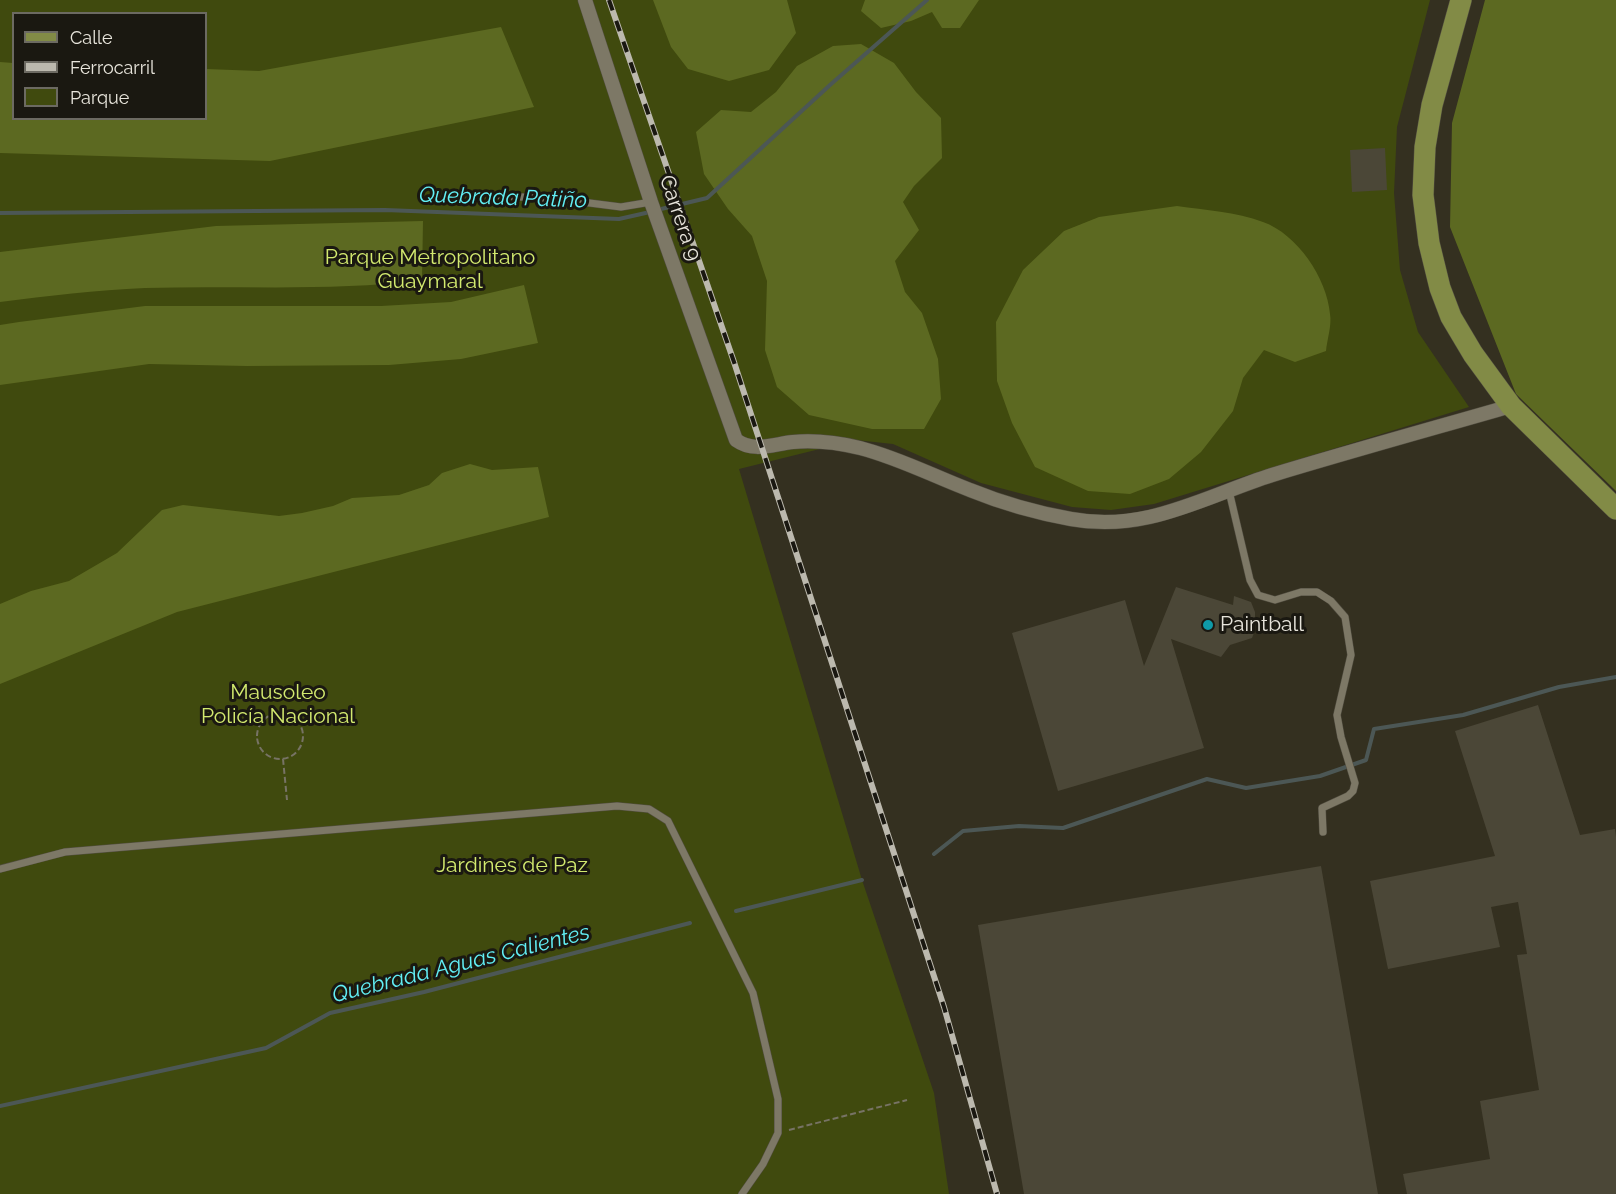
<!DOCTYPE html>
<html>
<head>
<meta charset="utf-8">
<style>
	body { margin:0 }
	#map { position:relative; width:1616px; height:1194px; overflow:hidden; background:#343020; font-family:Raleway,sans-serif }
	canvas { display:block }
	.legend { position:absolute; left:12px; top:12px; width:195px; height:108px; box-sizing:border-box; background:#1a1811; border:2px solid #6c6a62; margin:0; padding:8px 10px; list-style:none; font-size:18px; color:#e7e4db }
	.legend li { display:flex; align-items:center; gap:12px; height:30px }
	.legend b { width:30px; border:2px solid #6c6a62 }
</style>
</head>
<body>
<div id="map">
<canvas width="1616" height="1194"></canvas>
<ul class="legend">
<li><b style="height:8px;background:#828b46"></b>Calle</li>
<li><b style="height:8px;background:#bcb9ae"></b>Ferrocarril</li>
<li><b style="height:16px;background:#404a0e"></b>Parque</li>
</ul>
</div>
<script>
const ctx = document.querySelector('canvas').getContext('2d');
ctx.lineJoin = 'round';
function fillPath(path, color) {
  ctx.fillStyle = color;
  ctx.fill(path, 'evenodd');
}
function strokePath(path, color, width, dash) {
  ctx.strokeStyle = color;
  ctx.lineWidth = width;
  ctx.lineCap = dash ? 'butt' : 'round';
  ctx.setLineDash(dash || []);
  ctx.stroke(path);
}
function write(font, color, halo, rows, align = 'center') {
  ctx.font = font + ' Raleway,sans-serif';
  ctx.lineWidth = 6;
  ctx.setLineDash([]);
  ctx.textBaseline = 'middle';
  ctx.strokeStyle = halo;
  ctx.fillStyle = color;
  for (const [text, x, y, turn = 0] of rows) {
    ctx.save();
    ctx.translate(x, y);
    ctx.rotate((+turn || 0) * Math.PI / 180);
    ctx.textAlign = isNaN(turn) ? turn : align;
    if (halo) ctx.strokeText(text, 0, 0);
    ctx.fillText(text, 0, 0);
    ctx.restore();
  }
}
const green = new Path2D(`
	M0,0H1430L1397,127L1394,193L1400,270L1418,332L1469,407L1154,504L1111,510L1072,507L981,483L893,444L856,440L739,469L862,880L934,1093L949,1194H0ZM14,14H206V118H14Z`);
const forest = new Path2D(`
	M653,0H787L796,33L769,70L729,81L688,69L671,47Z
	M865,0H979L960,28H942L932,12L911,21L881,28L861,11Z
	M1485,0H1616V491L1516,394L1450,227L1452,123Z
	M501,27L534,107L270,161L0,153V62L13,63L14,118H206V69L259,71Z
	M861,44L894,63L916,92L941,118L942,158L914,186L903,202L919,230L895,261L905,292L922,313L938,359L941,399L924,429H872L809,415L777,387L765,350L767,281L752,236L728,209L704,174L696,132L721,110L751,112L776,92L797,66L833,46Z
	M1177,206C1205,210 1236,212 1263,222C1297,234 1327,278 1330,314C1332,325 1327,340 1326,351L1295,362L1264,350L1243,378L1233,411L1201,452L1169,479L1130,494L1088,491L1035,467L1012,423L997,381L996,322L1023,270L1064,231L1099,217Z
	M423,221L422,280C331,292 237,285 145,288C96,290 48,296 0,302V252L216,226Z
	M524,285L538,343L461,359L389,365L247,366L149,364L0,385V325L19,322L145,306H381L451,302Z
	M470,464L492,470L538,467L549,517L177,612L0,684V604L31,591L69,581L117,553L162,510L183,505L279,516L302,513L333,506L352,498L399,495L429,485L442,473Z`);
const stream = new Path2D(`
	M657,210L707,198L830,85L927,0
	M0,213L385,210L619,219L650,212
	M934,854L963,831L1019,826L1063,828L1207,779L1246,788L1320,776L1366,760L1374,729L1463,715L1559,687L1616,677
	M736,911L862,880
	M0,1106L266,1048L330,1013L424,992L690,923`);
const building = new Path2D(`
	M1385,148L1387,190L1352,192L1350,150Z
	M1176,587L1233,605L1234,596L1251,602L1255,612V630L1252,638L1230,645L1221,657L1171,639L1204,748L1058,791L1012,633L1125,600L1144,666Z
	M1538,705L1580,835L1615,829L1616,837V1194H1407L1403,1174L1490,1159L1480,1101L1539,1090L1517,955L1527,954L1518,902L1491,907L1500,947L1388,969L1370,881L1495,856L1455,731Z
	M1321,866L1378,1194H1024L978,925Z`);
const path = new Path2D(`
	M257 736a23 23 0 1 1 46 0a23 23 0 1 1-46 0Z
	M283,759L287,800
	M789,1130L907,1100`);
const lane = new Path2D(`
	M492,195L566,200L621,207L651,202
	M1229,491L1250,580L1258,595L1275,600L1301,592H1317L1331,601L1345,617L1351,655L1337,715L1341,737L1355,783L1353,791L1348,796L1322,808L1323,832
	M0,869L65,852L617,806L649,809L668,821L753,993L778,1099V1133L763,1164L742,1194`);
const street = new Path2D(`
	M585,0L651,202L736,440C754,453 773,444 793,442C815,440 839,443 860,448C899,458 933,476 970,490C1002,503 1037,513 1071,519C1146,533 1203,497 1272,475C1351,451 1431,429 1511,406`);
const primary = new Path2D(`
	M1461,0L1432,105L1425,147L1423,195L1429,243L1440,288L1451,317L1473,354L1511,406L1616,509`);
const rail = new Path2D(`
	M609,0L734,362L944,1007L997,1194`);
const markers = [
	[1208,625,6,"#0f9aa8"]
];
const streetNames = [
	["Carrera 9",680,218,71]
];
const parkNames = [
	["Parque Metropolitano",430,258],
	["Guaymaral",430,282],
	["Mausoleo",278,693],
	["Policía Nacional",278,717],
	["Jardines de Paz",512,866]
];
const poiNames = [
	["Paintball",1220,625]
];
const waterNames = [
	["Quebrada Patiño",503,198,2],
	["Quebrada Aguas Calientes",461,964,-14]
];
fillPath(green, '#404a0e');
fillPath(forest, '#5c6921');
strokePath(stream, '#4c5755', 4);
fillPath(building, '#4b4737');
strokePath(lane, '#514d40', 8);
strokePath(street, '#514d40', 15);
strokePath(primary, '#514d40', 22);
strokePath(path, '#777365', 2, [6, 3]);
strokePath(lane, '#7d7866', 7);
strokePath(street, '#7d7866', 14);
strokePath(primary, '#828b46', 21);
strokePath(rail, '#bcb9ae', 6);
strokePath(rail, '#1a1811', 4, [11]);
for (const [x, y, r, color] of markers) {
  const dot = new Path2D();
  dot.arc(x, y, r, 0, 2 * Math.PI);
  ctx.fillStyle = color;
  ctx.fill(dot);
  strokePath(dot, '#1a1811', 2);
}
write('21px', '#e7e4db', '#1a1811', streetNames);
write('21px', '#d3ea6f', '#1a1811', parkNames);
write('21px', '#e7e4db', '#1a1811', poiNames, 'left');
write('italic 22px', '#62eff5', '#1a1811', waterNames);
</script>
</body>
</html>
